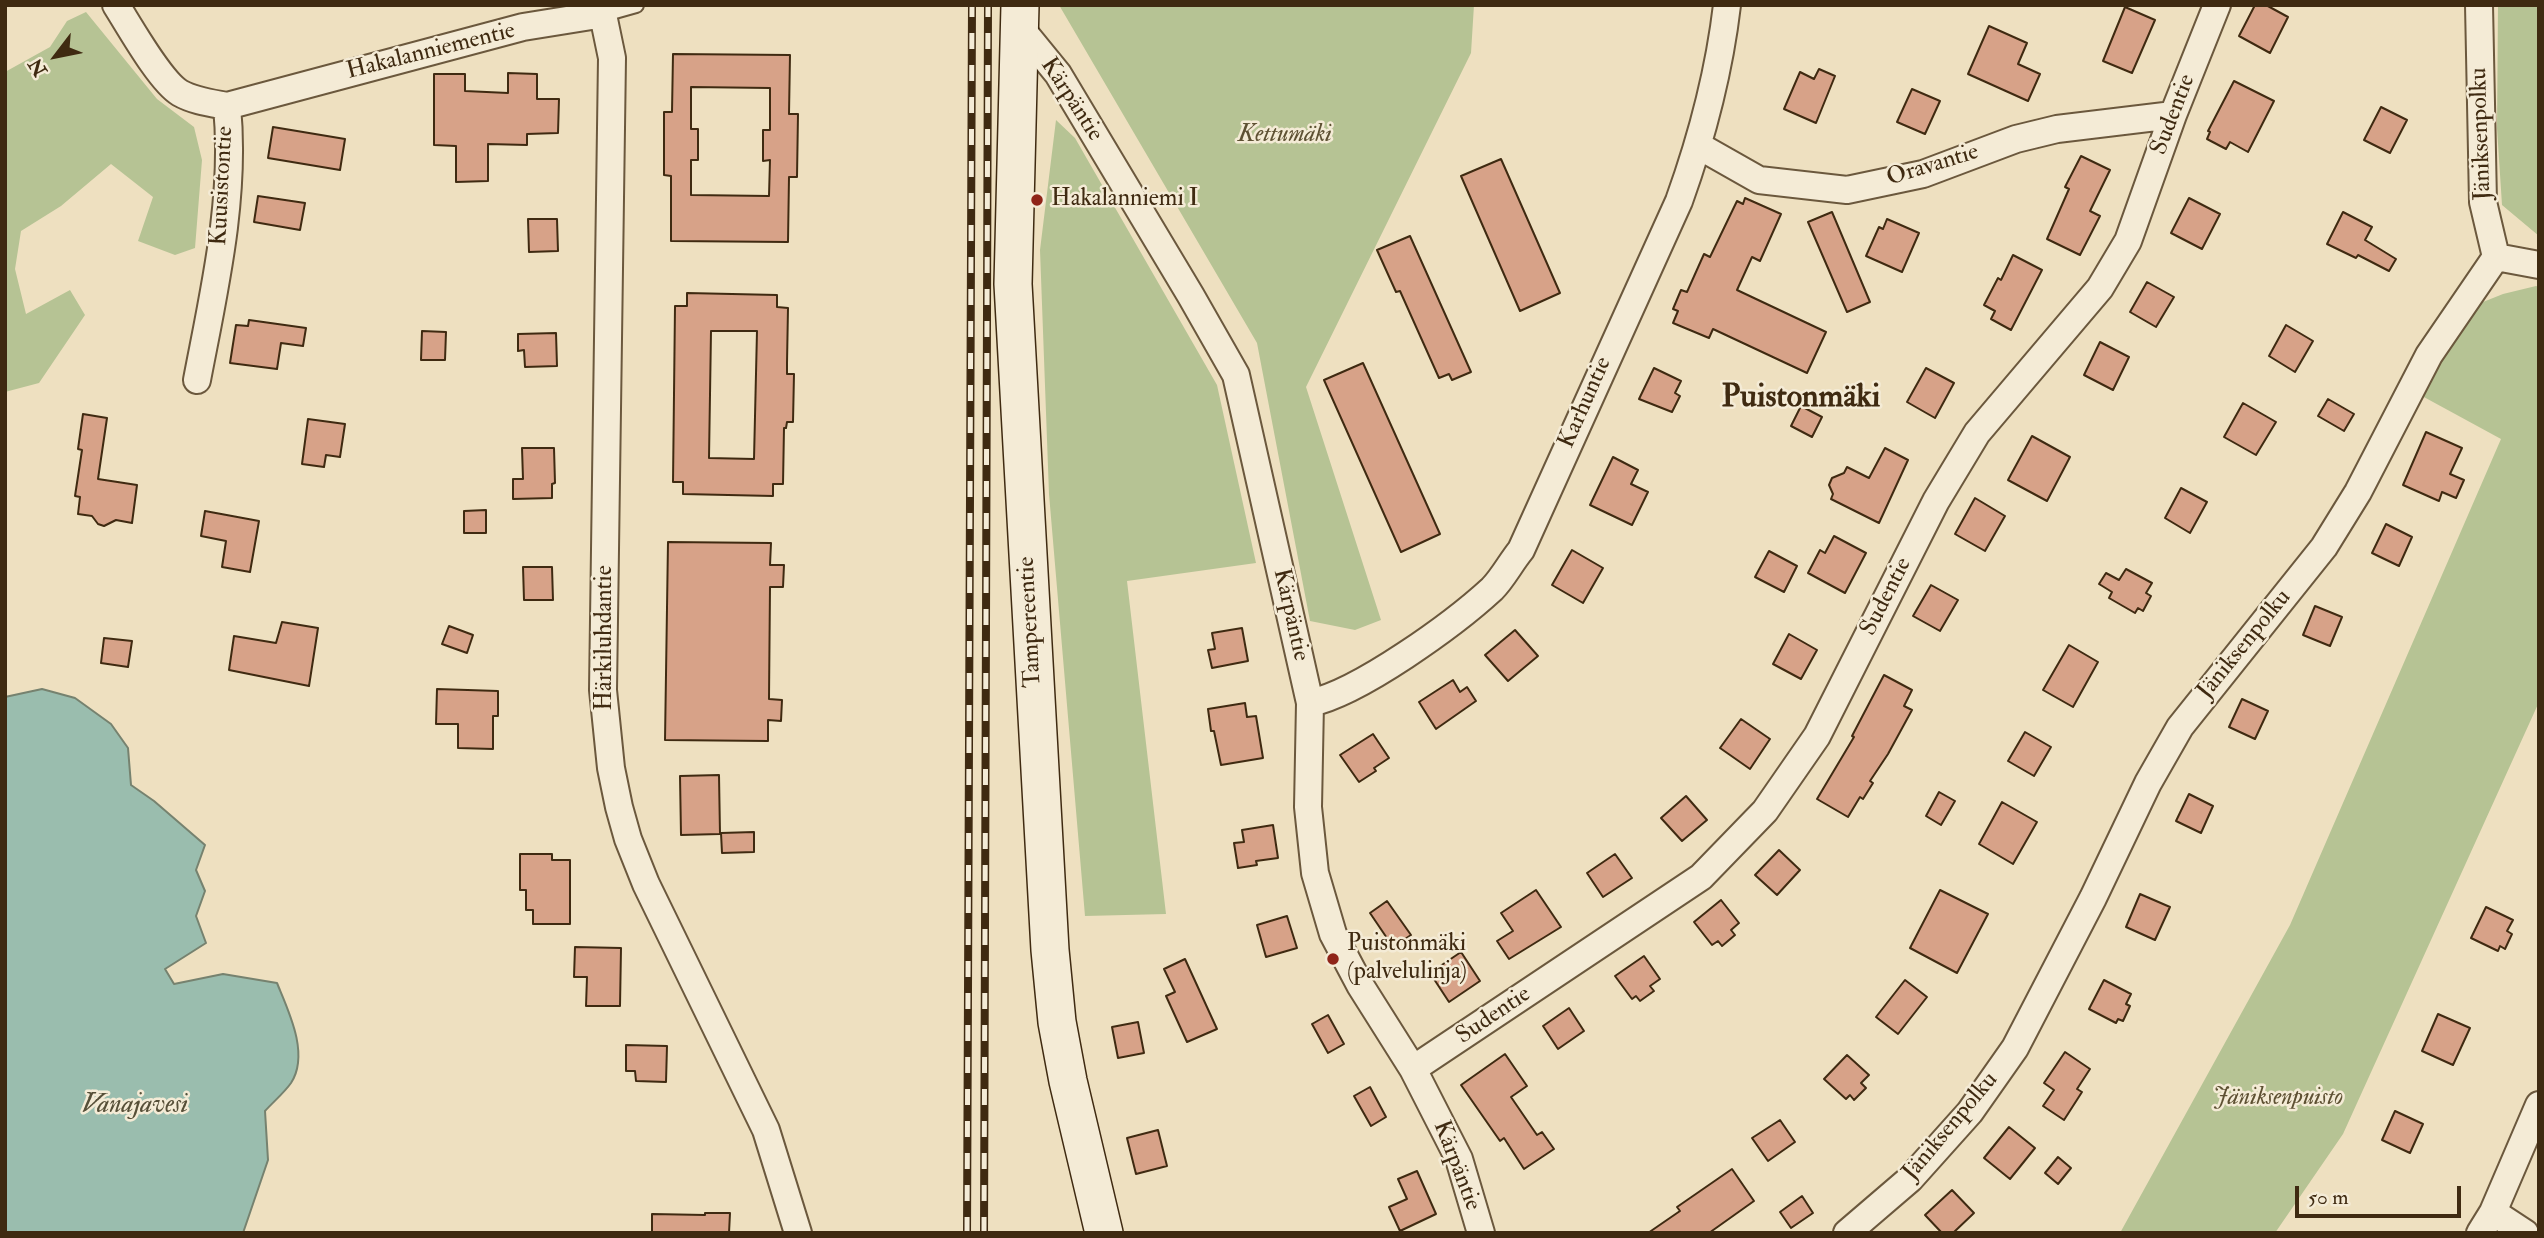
<!DOCTYPE html>
<html>
<head>
<meta charset="utf-8">
<style>
	body { margin:0 }
	#map { position:relative; width:2544px; height:1238px; overflow:hidden; background:#eee0c0; font-family:"IM FELL Double Pica",serif }
	canvas { display:block }
	.frame { position:absolute; inset:0; border:7px solid #3f2a11; pointer-events:none }
	.north { position:absolute; left:21px; top:21px; width:70px; height:70px; -webkit-text-stroke:5px #f4ebd6; paint-order:stroke; rotate:238deg; font-size:19px; font-weight:700; line-height:28px; text-align:center; color:#3f2a11 }
	.north::after { content:''; display:block; margin:auto; width:24px; height:32px; background:#3f2a11; clip-path:polygon(50% 0,100% 100%,50% 72%,0 100%) }
	.scale { position:absolute; left:2295px; top:1186px; width:166px; height:32px; box-sizing:border-box; border:4px solid #3f2a11; border-top:0; padding-left:9px; font-size:21px; line-height:24px; white-space:nowrap; color:#3f2a11; -webkit-text-stroke:5px #f4ebd6; paint-order:stroke }
</style>
</head>
<body>
<div id="map">
<canvas width="2544" height="1238"></canvas>
<div class="frame"></div>
<div class="north">N</div>
<div class="scale">50 m</div>
</div>
<script>
const ctx = document.querySelector('canvas').getContext('2d');
ctx.lineJoin = 'round';
function fillPath(path, color) {
  ctx.fillStyle = color;
  ctx.fill(path, 'evenodd');
}
function strokePath(path, color, width, dash) {
  ctx.strokeStyle = color;
  ctx.lineWidth = width;
  ctx.lineCap = dash ? 'butt' : 'round';
  ctx.setLineDash(dash || []);
  ctx.stroke(path);
}
function write(font, color, halo, rows, align = 'center') {
  ctx.font = font + ' "IM FELL Double Pica",serif';
  ctx.lineWidth = 5;
  ctx.setLineDash([]);
  ctx.textBaseline = 'middle';
  ctx.strokeStyle = halo;
  ctx.fillStyle = color;
  for (const [text, x, y, turn = 0] of rows) {
    ctx.save();
    ctx.translate(x, y);
    ctx.rotate((+turn || 0) * Math.PI / 180);
    ctx.textAlign = isNaN(turn) ? turn : align;
    if (halo) ctx.strokeText(text, 0, 0);
    ctx.fillText(text, 0, 0);
    ctx.restore();
  }
}
const green = new Path2D(`
	M1059,5H1474L1471,53L1306,387L1381,620L1355,630L1310,621L1257,343Z
	M2498,5H2539V236L2502,205L2497,128Z
	M86,12L157,99L194,127L202,160L195,248L175,255L138,241L153,197L111,164L61,206L21,231L15,269L26,314L70,290L85,315L39,383L5,392V72L50,47L67,21Z
	M1056,120L1075,138L1217,385L1256,563L1127,581L1166,914L1085,916L1049,494L1040,250Z
	M2536,286L2539,287V702L2343,1134L2275,1233H2120L2290,925L2501,439L2422,396L2440,357L2478,304L2503,294Z`);
const water = new Path2D(`
	M42,689L75,698L111,724L128,748L131,785L154,801L205,845L196,870L205,891L196,916L206,943L165,969L174,984L223,974L277,983C288,1010 310,1054 291,1083C284,1093 273,1102 265,1111L268,1160L243,1233H5V697Z`);
const building = new Path2D(`
	M2255,5H2266L2288,17L2270,53L2239,36Z
	M2125,7L2155,20L2132,73L2103,61Z
	M1989,26L2027,43L2018,64L2040,74L2028,101L1968,74Z
	M673,54L790,55L789,114H798L797,177H789L788,242L671,241V176L664,175V112H672ZM691,87L770,88V130H763V161L770,160L769,196L691,195V160H698V129H691Z
	M1819,69L1835,76L1816,123L1784,109L1800,72L1814,79Z
	M508,73L537,74V99H559L558,133L527,134V145L488,144V181L456,182V146L434,145V74H465V91L508,93Z
	M2234,81L2274,101L2248,152L2230,142L2226,149L2207,139L2210,132L2208,131Z
	M1912,89L1940,101L1925,134L1897,122Z
	M2381,107L2407,120L2390,153L2364,140Z
	M273,127L345,139L340,170L268,158Z
	M2081,156L2110,170L2090,211L2100,216L2080,255L2047,239L2069,189L2065,187Z
	M1501,159L1560,293L1520,311L1461,176Z
	M258,196L305,203L300,230L254,222Z
	M1745,198L1781,214L1760,261L1752,257L1737,290L1826,332L1807,373L1713,329L1709,338L1673,323L1678,311L1673,309L1681,290L1687,292L1704,254L1710,257L1737,201L1743,204Z
	M2189,198L2220,214L2202,249L2171,233Z
	M1832,212L1870,302L1847,312L1808,222Z
	M2343,212L2372,227L2365,240L2396,259L2389,271L2358,255L2356,258L2327,244Z
	M528,219H557L558,251L529,252Z
	M1887,219L1919,233L1902,272L1866,256L1879,227L1883,229Z
	M1410,236L1471,372L1452,380L1449,374L1439,378L1400,291L1396,292L1377,250Z
	M2013,255L2042,270L2011,330L1991,319L1995,311L1984,305L1998,278L2001,280Z
	M2147,282L2174,297L2156,327L2130,312Z
	M687,293L777,295V307L788,308L787,363V374H794L793,422H787L786,428H784L783,484H773V496L683,494V482H673L675,306H687ZM711,331H757L754,459L709,458Z
	M249,320L306,328L303,346L281,343L277,369L230,363L236,325L248,326Z
	M2286,325L2313,341L2295,372L2269,356Z
	M422,331L446,332L445,360H421Z
	M556,333L557,366L525,367L524,350L518,351V334Z
	M2100,342L2129,357L2113,390L2084,375Z
	M1363,363L1440,534L1401,552L1324,380Z
	M1654,368L1681,381L1675,393L1680,396L1672,412L1639,399Z
	M1926,368L1954,383L1935,418L1907,402Z
	M2328,399L2354,414L2344,431L2318,416Z
	M2243,403L2276,422L2256,455L2224,437Z
	M1801,406L1822,417L1812,437L1791,426Z
	M83,414L107,418L98,479L137,485L132,523L116,520L104,526L98,524L92,516L78,514L80,497L75,496L82,450L78,449Z
	M308,419L345,424L340,457L326,455L324,467L302,464Z
	M2426,432L2462,448L2450,474L2464,480L2456,498L2442,492L2439,501L2403,485Z
	M2032,436L2070,457L2047,501L2008,480Z
	M522,448H554L555,483L552,484V498L513,499V479H523Z
	M1885,448L1908,460L1879,523L1831,499L1833,494L1829,485L1832,478L1844,473L1847,467L1869,478Z
	M1613,457L1638,470L1631,484L1648,492L1632,525L1590,505Z
	M2181,488L2207,502L2190,533L2165,518Z
	M1975,498L2005,516L1985,551L1955,534Z
	M486,510V533H464V511Z
	M205,511L259,521L250,572L222,567L226,541L201,536Z
	M2386,524L2412,537L2399,566L2372,553Z
	M1834,536L1866,553L1845,593L1808,573L1820,550L1825,553Z
	M668,542L771,543L770,565H784L783,587H770L769,699L782,700L781,721L768,720V741L665,740Z
	M1572,550L1603,568L1583,603L1552,585Z
	M1769,551L1797,566L1784,592L1755,577Z
	M523,567H552L553,600H524Z
	M2126,569L2152,583L2146,593L2151,596L2143,611L2138,608L2135,613L2109,598L2112,592L2099,584L2106,573L2119,580Z
	M1931,585L1958,600L1940,631L1913,616Z
	M2315,606L2342,617L2330,646L2303,635Z
	M282,622L318,628L309,686L229,670L234,636L276,643Z
	M449,626L473,635L467,653L442,644Z
	M1242,628L1248,661L1212,668L1208,650L1215,649L1212,633Z
	M1515,630L1538,656L1508,681L1485,655Z
	M1789,634L1817,650L1801,679L1773,664Z
	M104,638L132,641L128,667L101,663Z
	M2069,645L2098,662L2073,707L2043,690Z
	M1884,675L1912,690L1904,706L1912,710L1888,754L1870,781L1873,783L1863,799L1860,797L1848,817L1817,799L1854,737L1852,736Z
	M1453,680L1460,692L1467,687L1476,701L1436,729L1419,702Z
	M437,689L498,691V716H493V749L458,748V724H436Z
	M2242,699L2268,711L2255,739L2229,727Z
	M1245,703L1247,717L1256,716L1263,758L1221,765L1214,731H1211L1208,709Z
	M1741,719L1770,739L1750,769L1720,748Z
	M2025,732L2051,747L2034,776L2008,761Z
	M1373,734L1389,758L1374,768L1376,771L1359,782L1340,755Z
	M719,775L720,834L681,835L680,776Z
	M1939,792L1955,801L1941,825L1926,816Z
	M2189,794L2213,806L2201,833L2176,821Z
	M1686,796L1707,820L1682,841L1661,818Z
	M2002,802L2037,822L2013,864L1979,844Z
	M1273,825L1278,858L1256,861L1257,865L1238,868L1234,843L1244,842L1242,830Z
	M754,832V852L722,853L721,833Z
	M1779,850L1800,870L1777,895L1755,875Z
	M520,854H552V860H570V924H533V910H526V890H520Z
	M1615,854L1632,878L1603,897L1587,873Z
	M1536,890L1561,927L1509,959L1497,941L1513,931L1501,913Z
	M1940,890L1988,914L1957,973L1910,948Z
	M2140,894L2170,907L2155,940L2126,927Z
	M1721,900L1739,923L1731,930L1735,935L1722,946L1718,941L1712,945L1694,922Z
	M1387,901L1411,935L1393,947L1370,913Z
	M2486,907L2513,920L2507,931L2512,934L2505,949L2500,946L2498,951L2471,938Z
	M1287,916L1297,948L1266,957L1257,925Z
	M575,947L621,948L620,1006H586L587,977H574Z
	M1461,952L1480,981L1449,1002L1430,973Z
	M1644,956L1660,979L1650,986L1654,991L1640,1001L1636,996L1632,999L1615,976Z
	M1185,959L1217,1029L1187,1042L1166,996L1175,992L1164,969Z
	M1905,980L1927,997L1898,1034L1876,1017Z
	M2104,980L2131,994L2126,1004L2130,1006L2123,1021L2118,1019L2116,1023L2089,1009Z
	M1569,1008L1584,1031L1558,1049L1543,1026Z
	M2438,1014L2470,1028L2453,1065L2422,1051Z
	M1328,1015L1344,1044L1328,1053L1312,1024Z
	M1138,1022L1144,1053L1118,1058L1112,1027Z
	M626,1045L667,1046L666,1082L636,1081L635,1071H626Z
	M2065,1052L2090,1069L2077,1089L2082,1092L2064,1120L2043,1106L2054,1090L2044,1083Z
	M1505,1054L1527,1086L1511,1097L1537,1135L1542,1132L1554,1149L1524,1169L1504,1138L1500,1141L1461,1085Z
	M1847,1055L1869,1075L1861,1083L1866,1088L1854,1100L1850,1095L1846,1099L1824,1079Z
	M1370,1087L1386,1117L1371,1126L1354,1096Z
	M2395,1111L2423,1124L2410,1153L2382,1140Z
	M1780,1120L1795,1142L1768,1161L1752,1138Z
	M2009,1127L2035,1148L2010,1179L1984,1158Z
	M1158,1130L1167,1166L1136,1174L1127,1138Z
	M2058,1157L2071,1168L2058,1184L2045,1173Z
	M1732,1169L1754,1201L1709,1233H1648L1680,1211L1677,1207Z
	M1417,1171L1436,1214L1400,1231L1389,1207L1407,1199L1398,1179Z
	M1952,1190L1974,1213L1953,1233H1942L1925,1215Z
	M1802,1196L1813,1213L1791,1228L1780,1212Z
	M705,1213H730L729,1233H652V1214L705,1215Z`);
const lane = new Path2D(`
	M604,14L636,5`);
const street = new Path2D(`
	M116,5C130,27 160,81 180,93C194,101 211,103 227,106L523,27L604,14
	M601,5L612,58L603,690L611,768L619,807L628,839L646,884L766,1130L798,1233
	M1018,25L1058,74L1191,296L1236,375L1310,703L1308,807L1315,873L1333,934L1360,985L1413,1069L1459,1159L1481,1233
	M1699,146L1759,180L1847,190L1923,174L2016,139L2057,129L2173,115
	M2496,257L2539,265
	M197,380C214,291 236,198 227,106
	M1310,703C1359,693 1454,624 1492,589C1503,578 1511,562 1521,550L1679,201C1702,137 1719,73 1727,5
	M1413,1069L1701,877L1765,811L1817,736L1936,501L1977,433L2100,288L2128,241L2173,115L2217,5
	M2493,1212L2525,1233
	M1847,1233L1910,1179L1970,1112L2015,1048L2093,898L2148,783L2180,727L2324,547L2358,492L2429,355L2496,257L2483,202L2479,5
	M2480,1233L2493,1212L2539,1105`);
const secondary = new Path2D(`
	M1020,5L1013,284L1050,950L1057,1022L1068,1081L1104,1233`);
const rail = new Path2D(`
	M967,1233L972,5
	M984,1233L988,5`);
const markers = [
	[1037,200,7,"#8f2418"],
	[1333,959,7,"#8f2418"]
];
const streetNames = [
	["Hakalanniementie",431,52,-14],
	["Kärpäntie",1071,100,57],
	["Sudentie",2174,115,-69],
	["Jäniksenpolku",2482,134,-92],
	["Oravantie",1933,166,-17],
	["Kuusistontie",223,186,-87],
	["Karhuntie",1586,403,-66],
	["Sudentie",1887,597,-63],
	["Kärpäntie",1290,615,77],
	["Tampereentie",1031,622,-93],
	["Härkiluhdantie",606,638,-90],
	["Jäniksenpolku",2245,645,-51],
	["Sudentie",1494,1016,-34],
	["Jäniksenpolku",1951,1127,-50],
	["Kärpäntie",1456,1166,69]
];
const parkNames = [
	["Kettumäki",1285,136],
	["Jäniksenpuisto",2278,1099]
];
const poiNames = [
	["Hakalanniemi I",1051,200],
	["Puistonmäki",1347,945],
	["(palvelulinja)",1347,973]
];
const waterNames = [
	["Vanajavesi",135,1106]
];
const districtNames = [
	["Puistonmäki",1801,399]
];
fillPath(green, '#b6c394');
fillPath(water, '#9abdae');
strokePath(water, '#76826f', 2);
fillPath(building, '#d7a288');
strokePath(building, '#3f2a11', 2);
strokePath(lane, '#6b583d', 18);
strokePath(street, '#6b583d', 30);
strokePath(secondary, '#3f2a11', 40);
strokePath(lane, '#f4ebd6', 14);
strokePath(street, '#f4ebd6', 26);
strokePath(secondary, '#f4ebd6', 37);
strokePath(rail, '#3f2a11', 8);
strokePath(rail, '#f4ebd6', 5, [16]);
for (const [x, y, r, color] of markers) {
  const dot = new Path2D();
  dot.arc(x, y, r, 0, 2 * Math.PI);
  ctx.fillStyle = color;
  ctx.fill(dot);
  strokePath(dot, '#f4ebd6', 2.5);
}
write('24px', '#3f2a11', '#f4ebd6', streetNames);
write('italic 24px', '#5d5032', '#f4ebd6', parkNames);
write('24px', '#3f2a11', '#f4ebd6', poiNames, 'left');
write('italic 26px', '#564f38', '#f4ebd6', waterNames);
write('bold 32px', '#3f2a11', '#f4ebd6', districtNames);
</script>
</body>
</html>
